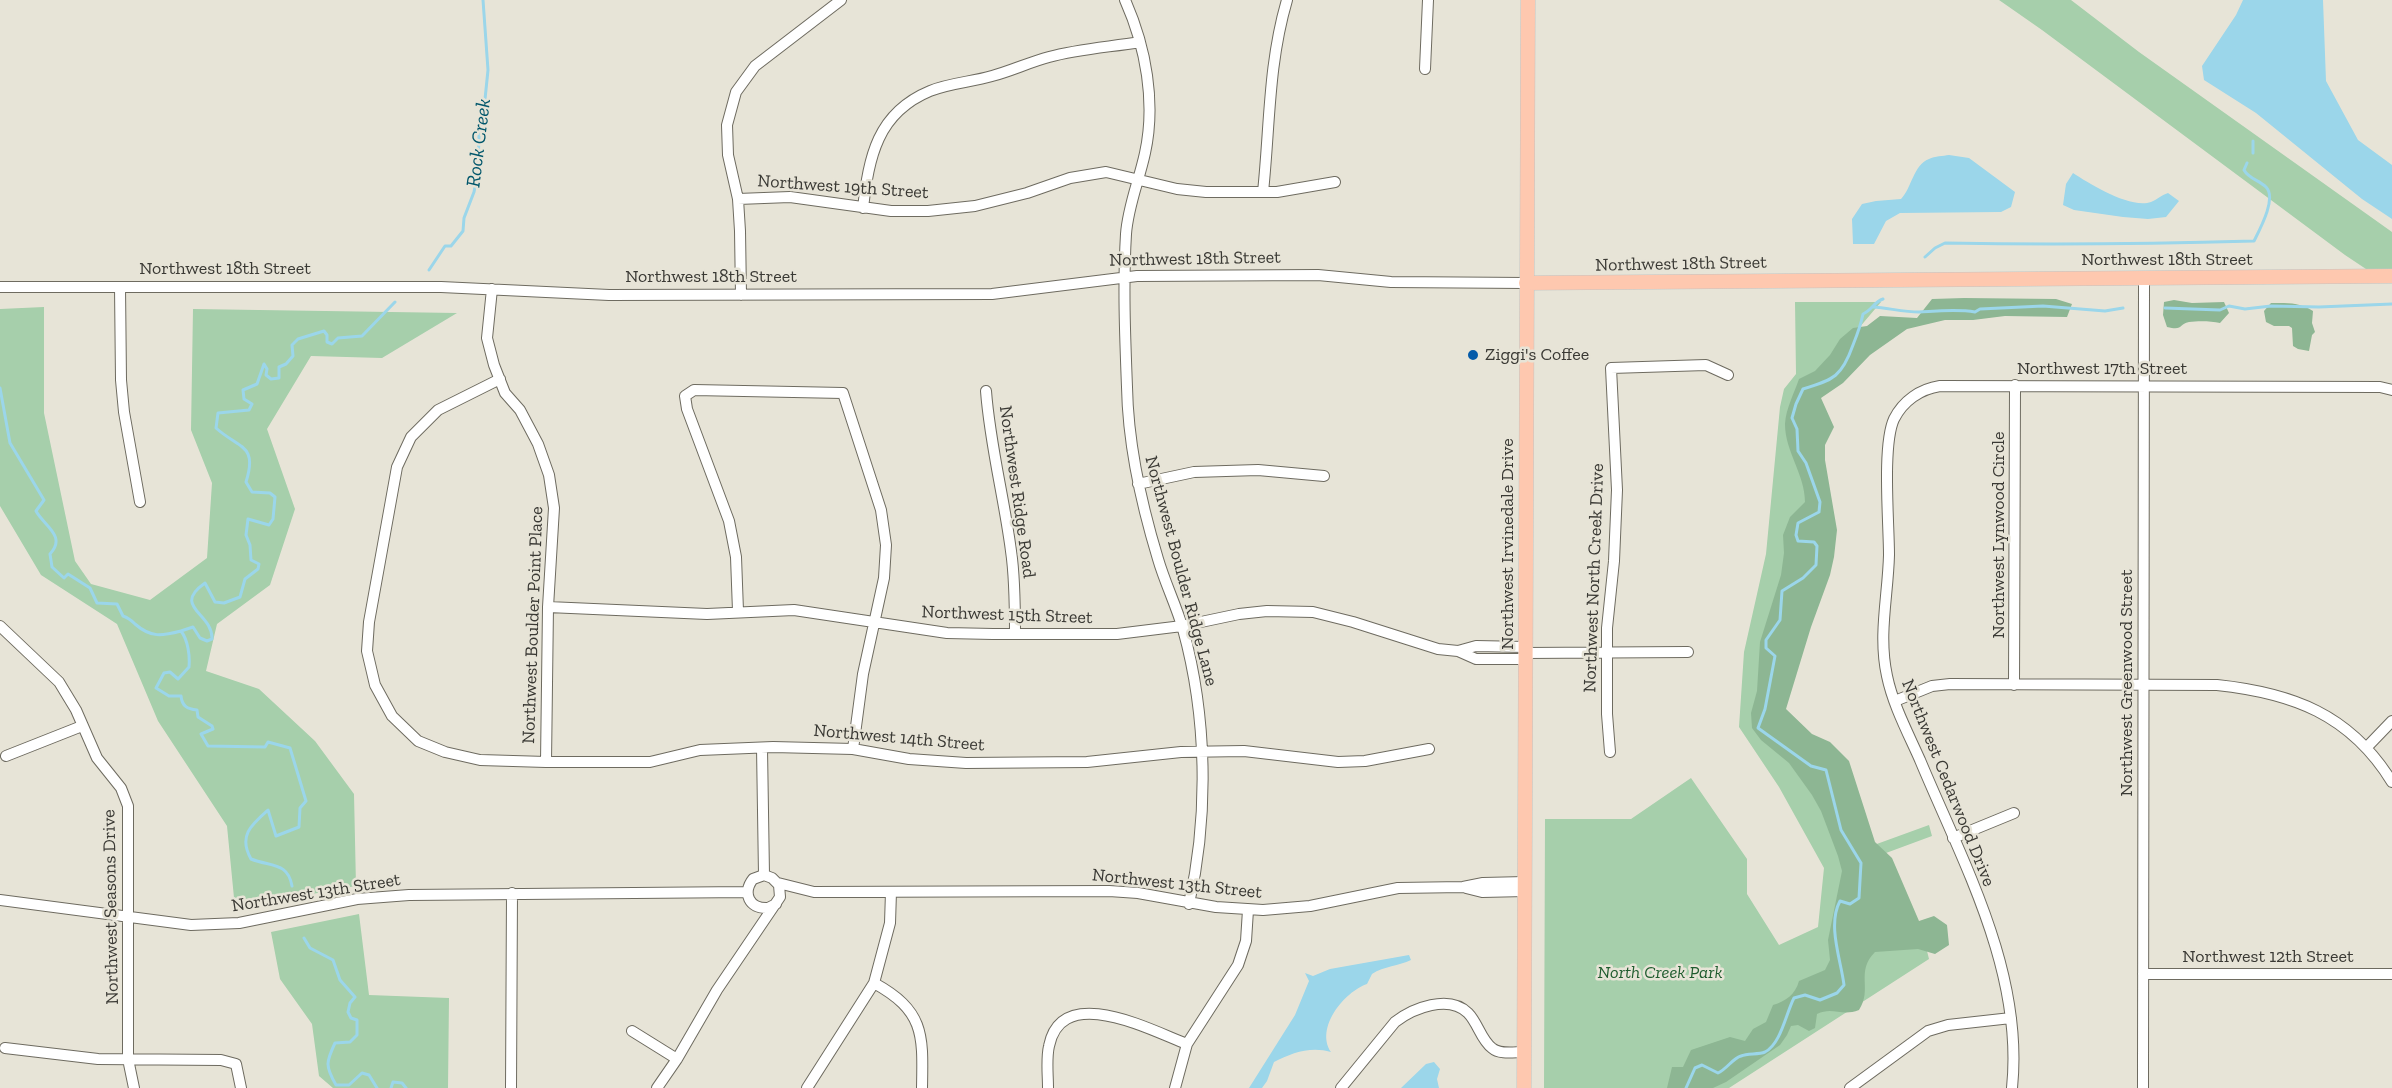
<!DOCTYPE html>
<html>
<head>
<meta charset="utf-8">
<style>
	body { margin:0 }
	canvas { display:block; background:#e7e4d7 }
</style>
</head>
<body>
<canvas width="2392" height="1088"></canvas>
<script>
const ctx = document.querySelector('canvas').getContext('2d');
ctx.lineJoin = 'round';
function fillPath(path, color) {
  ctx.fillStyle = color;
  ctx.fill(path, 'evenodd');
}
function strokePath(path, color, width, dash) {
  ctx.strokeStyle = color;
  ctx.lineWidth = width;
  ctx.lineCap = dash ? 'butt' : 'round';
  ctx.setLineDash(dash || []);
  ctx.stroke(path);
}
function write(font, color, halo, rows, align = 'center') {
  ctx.font = font + ' "Zilla Slab",serif';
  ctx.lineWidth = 5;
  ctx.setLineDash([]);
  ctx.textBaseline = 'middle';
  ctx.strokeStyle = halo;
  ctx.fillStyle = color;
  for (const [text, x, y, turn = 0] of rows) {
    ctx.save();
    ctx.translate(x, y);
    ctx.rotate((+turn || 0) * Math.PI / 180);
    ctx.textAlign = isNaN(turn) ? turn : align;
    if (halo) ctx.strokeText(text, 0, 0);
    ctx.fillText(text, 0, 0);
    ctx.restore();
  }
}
const green = new Path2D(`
	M1999,0H2071L2139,52L2392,232V269H2366L2345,255L2042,30Z
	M1795,302H1881L1803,394L1810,486L1758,725L1820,778L1852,853L1929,825L1932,836L1886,853L1922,931L1929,959L1729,1088H1544L1545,819H1631L1691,778L1747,859V894L1779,945L1818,927L1824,868L1779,787L1739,727L1744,652L1766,554L1780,407L1784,389L1796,374Z
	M44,307V413L75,561L91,584L150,600L207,558L212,483L191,430L193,309L457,313L382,358L311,356L267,429L295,509L270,585L217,624L206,671L259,689L315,741L354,794L356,886L235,908L227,826L158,721L117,624L41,575L0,506V309Z
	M359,914L369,995L449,998L448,1088H333L319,1076L312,1024L280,979L271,932Z`);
const forest = new Path2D(`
	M1964,298L2056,299L2072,304L2067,317L2005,316L1973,320H1945L1907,329L1870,355L1843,383L1821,398L1834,427L1825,445V460L1837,530L1834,557L1830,575L1811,627L1786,709L1812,734L1830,742L1849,761L1875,842L1892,858L1919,921L1934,916L1947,925L1949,945L1935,954L1918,949L1875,952C1855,972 1873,989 1859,1010C1841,1017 1833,1006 1817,1014L1815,1028L1809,1031L1798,1025L1791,1026L1787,1035L1780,1045L1726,1082L1713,1088H1667L1672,1067H1683L1691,1050L1730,1037L1745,1041L1753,1029L1766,1022L1773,1005C1786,1001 1795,995 1799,981L1825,970L1830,960L1828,940L1842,871L1838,856L1821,811L1812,795L1789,763L1761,740L1752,728L1751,713L1757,691L1760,642L1781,575L1784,553L1783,535L1790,517L1805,502C1805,474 1785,452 1785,424C1786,408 1794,394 1799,379L1815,371L1830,355L1840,339L1853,328L1867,326L1880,316L1917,318L1932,299Z
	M2174,300L2192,303L2224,302L2229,313L2220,323C2211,321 2198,321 2189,322C2178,324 2184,331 2167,327L2163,315L2164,302Z
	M2271,303C2287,303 2299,302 2313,311L2312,323L2315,332L2312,335L2309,351L2298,349L2293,346L2292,328L2289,326H2274L2266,322L2264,311Z`);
const water = new Path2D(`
	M2243,0H2323L2326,81L2358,140L2392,165V219L2362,199L2256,113L2204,80L2202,66L2236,15Z
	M1949,155L1969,158L2015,192L2011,207L2001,212L1900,213L1886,221L1874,244H1853L1852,219L1862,204L1876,201L1901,199C1912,188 1913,165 1929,159C1935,156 1943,156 1949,155Z
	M2073,173C2090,184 2130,209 2151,202C2157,200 2161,195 2168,193L2179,201L2166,217L2148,219L2123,217L2074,210L2063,205L2066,184Z
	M1409,955L1411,960C1399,966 1384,966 1372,974L1367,984C1344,992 1315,1028 1331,1052C1310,1046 1292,1053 1274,1062L1267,1081L1262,1088H1249L1295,1015L1309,981L1305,973L1313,976L1330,969Z
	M1434,1062L1440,1069L1437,1079L1439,1088H1401L1426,1064Z`);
const stream = new Path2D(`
	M2253,153V141
	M1925,257L1935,248L1945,243C2048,245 2151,244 2254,241C2260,229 2277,198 2266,187C2259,180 2249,179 2244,170L2247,163
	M429,270L445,246H451L463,231L464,218L474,192L478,170L479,135L484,109L488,70L483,0
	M1873,307C1888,308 1904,312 1919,312C1938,311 1957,309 1975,312L1980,309L2043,306L2105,311L2123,308
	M2165,308L2220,310L2229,306L2245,309L2271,306L2319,307L2392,304
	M0,388L10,443L44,500L36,511C44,526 67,536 50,554L52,567L64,578L68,574L90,588L97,603L117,604L123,616C129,618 131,620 135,624C151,638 162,636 181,631
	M292,886C288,862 271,867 251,859C238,836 251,825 268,810L276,836L299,827L300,808L306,801L290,748L268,742L265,747L208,746L201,734L213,729L212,726L198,717L197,710C187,709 182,706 181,696H169L156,688L164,673L170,672L178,679L189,667C190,656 188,640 181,631L193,627L200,638L207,641L212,639C213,613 171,607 205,583L215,602L224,603L240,597L245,579L258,569L259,564L251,560L250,545L246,535L248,519L269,525L273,519L275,497L270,493L252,492L246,482C258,444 239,449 216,428L218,413L249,410L252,404L244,399L243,390L257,384L264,364L267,369L266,375L271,379L279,378V367L286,364L293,356L292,345L298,339L324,331L327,335V342L332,344L338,338L362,336L395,302
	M304,938L310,948L333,960L340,980L355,997L350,1003L348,1012L351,1018L357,1020V1035L350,1042L335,1043C326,1062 325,1066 336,1085H349L362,1073L369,1075L377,1088
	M391,1088L393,1082L402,1083L406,1088
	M1686,1088L1695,1068L1702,1065L1718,1073C1727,1069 1733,1058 1741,1056C1748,1053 1758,1055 1765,1052C1781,1044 1786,1013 1794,998L1805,995L1820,1000L1837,993L1844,985C1841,960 1827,925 1840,901L1850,904L1859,898L1861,863L1841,830L1826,770L1811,766L1758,728L1765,709L1775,656L1766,648V640L1780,620L1782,591L1803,578L1816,565L1817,546L1814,542L1798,541L1796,535L1798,523L1819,512L1820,502L1806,463L1798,451L1797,429L1792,418L1796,404L1803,389C1834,380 1842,376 1853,345C1857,335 1861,325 1863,314C1872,310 1874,302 1883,299`);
const minor = new Path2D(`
	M1125,0C1146,47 1156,103 1145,153C1139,181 1128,206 1126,234C1123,285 1125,336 1127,387C1128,445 1141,503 1158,559C1165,583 1176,605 1183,629C1207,716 1209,815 1189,904
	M1425,69L1428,0
	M1263,192C1270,126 1268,65 1287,0
	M738,199L790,197L891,211H928L975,206L1027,193L1070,178L1106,172L1177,189L1206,192H1277L1335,182
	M863,208C869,157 877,113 930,91C949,83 972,82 992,76C1011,71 1030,62 1049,57C1078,49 1110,47 1140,42
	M0,287H441L609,295L992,294L1137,276L1318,275L1391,282L1526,283
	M120,287L121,380L124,412L140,502
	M492,289L487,338L494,365L505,393L520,410L538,444L549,475L554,508L548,607L546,762
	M741,295L740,231L738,199L728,155L727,125L736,92L755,66L841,0
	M500,379L438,410L411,437L397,467L369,622L367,651L375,685L392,716L418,741L445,752L480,760L546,762H650L700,750L773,747L853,749L909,759L966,763L1087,762L1181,752L1244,751L1338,762L1365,761L1429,749
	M986,391C990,445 1004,497 1011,551C1015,578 1015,606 1015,633
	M1138,484L1194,472L1258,470L1324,476
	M548,607L707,614L794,610L947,633L993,634H1117L1182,626L1239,614L1267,611L1313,612L1353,622L1438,649L1458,651L1476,659H1525
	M738,611L736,557L729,521L687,409L685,396L694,390L843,393L881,510L886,545L884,578L863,674L853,749
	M0,626L59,682L76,710L97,758L121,788L128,806V1059L134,1088
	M1458,651L1476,646L1525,647
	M1525,653L1688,652
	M2014,685L2015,385
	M1895,701L1932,686L1950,684L2217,685C2292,693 2350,714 2392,782
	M762,748L764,875
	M2366,748L2392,721
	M1610,752L1607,714V628L1614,561L1617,490L1611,368L1706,365L1728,375
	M6,756L82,726
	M1953,838L2014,813
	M778,883L814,892L1109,891L1138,893L1216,907L1263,910L1310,906L1398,888L1463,887L1483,883L1525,882
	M1466,888L1482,892L1525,891
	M0,900L191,925L239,923L357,899L409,895L747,892
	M2143,974H2392
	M874,983C925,1011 923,1035 922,1088
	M632,1031L677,1059
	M5,1048L98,1059L221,1060L236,1064L241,1088
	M511,1088L512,893
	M657,1088L677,1059L717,990L780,897L779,885L772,878L764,875L753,879C742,893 749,909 768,908L776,904
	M807,1088L874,983L890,923L891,892
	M1048,1088C1048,1074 1046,1059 1049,1046C1062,982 1152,1031 1187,1044
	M1175,1088L1187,1044L1238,965L1246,941L1248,910
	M1341,1088L1395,1022C1413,1008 1449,994 1468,1013C1478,1023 1481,1040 1492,1048C1500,1055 1514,1052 1524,1052
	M1850,1088L1928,1031L1948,1025L2011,1018
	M2012,1088C2024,972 1963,863 1920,760C1908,733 1893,705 1887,676C1878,635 1888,596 1889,555C1889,523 1882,445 1894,419C1903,401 1920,389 1940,386L2380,387L2392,390
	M2143,1088L2144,279`);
const major = new Path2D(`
	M1526,283L2392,276
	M1524,1088L1528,0`);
const markers = [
	[1473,355,6,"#055ba9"]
];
const streetNames = [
	["Northwest 19th Street",843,187,4],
	["Northwest 18th Street",1195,259,-1],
	["Northwest 18th Street",2167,260],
	["Northwest 18th Street",1681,264,-1],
	["Northwest 18th Street",225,269],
	["Northwest 18th Street",711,277],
	["Northwest 17th Street",2102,369],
	["Northwest Ridge Road",1017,492,82],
	["Northwest Lynwood Circle",1999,535,-90],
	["Northwest Irvinedale Drive",1508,544,-90],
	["Northwest Boulder Ridge Lane",1181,571,75],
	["Northwest North Creek Drive",1594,578,-88],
	["Northwest 15th Street",1007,615,2],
	["Northwest Boulder Point Place",533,625,-88],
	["Northwest Greenwood Street",2127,683,-90],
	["Northwest 14th Street",899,738,5],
	["Northwest Cedarwood Drive",1948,783,68],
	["Northwest 13th Street",1177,884,6],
	["Northwest 13th Street",316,893,-9],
	["Northwest Seasons Drive",111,907,-91],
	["Northwest 12th Street",2268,957]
];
const poiNames = [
	["Ziggi's Coffee",1485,355]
];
const parkNames = [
	["North Creek Park",1660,973]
];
const waterNames = [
	["Rock Creek",479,143,-83]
];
fillPath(green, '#a6cfab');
fillPath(forest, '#8db693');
fillPath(water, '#9bd6ea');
strokePath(stream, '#9bd6ea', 3);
strokePath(minor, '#6e6b60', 12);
strokePath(major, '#c4c4c2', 15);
strokePath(minor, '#fff', 10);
strokePath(major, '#fec8af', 14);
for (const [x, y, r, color] of markers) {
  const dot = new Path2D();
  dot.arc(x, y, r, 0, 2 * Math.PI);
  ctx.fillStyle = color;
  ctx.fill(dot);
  strokePath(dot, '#e7e4d7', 2);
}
write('18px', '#3a3934', '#e7e4d7', streetNames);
write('18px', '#3a3934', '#e7e4d7', poiNames, 'left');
write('italic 18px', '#1f5c2e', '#e7e4d7', parkNames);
write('italic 20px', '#00566b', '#e7e4d7', waterNames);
</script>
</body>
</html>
